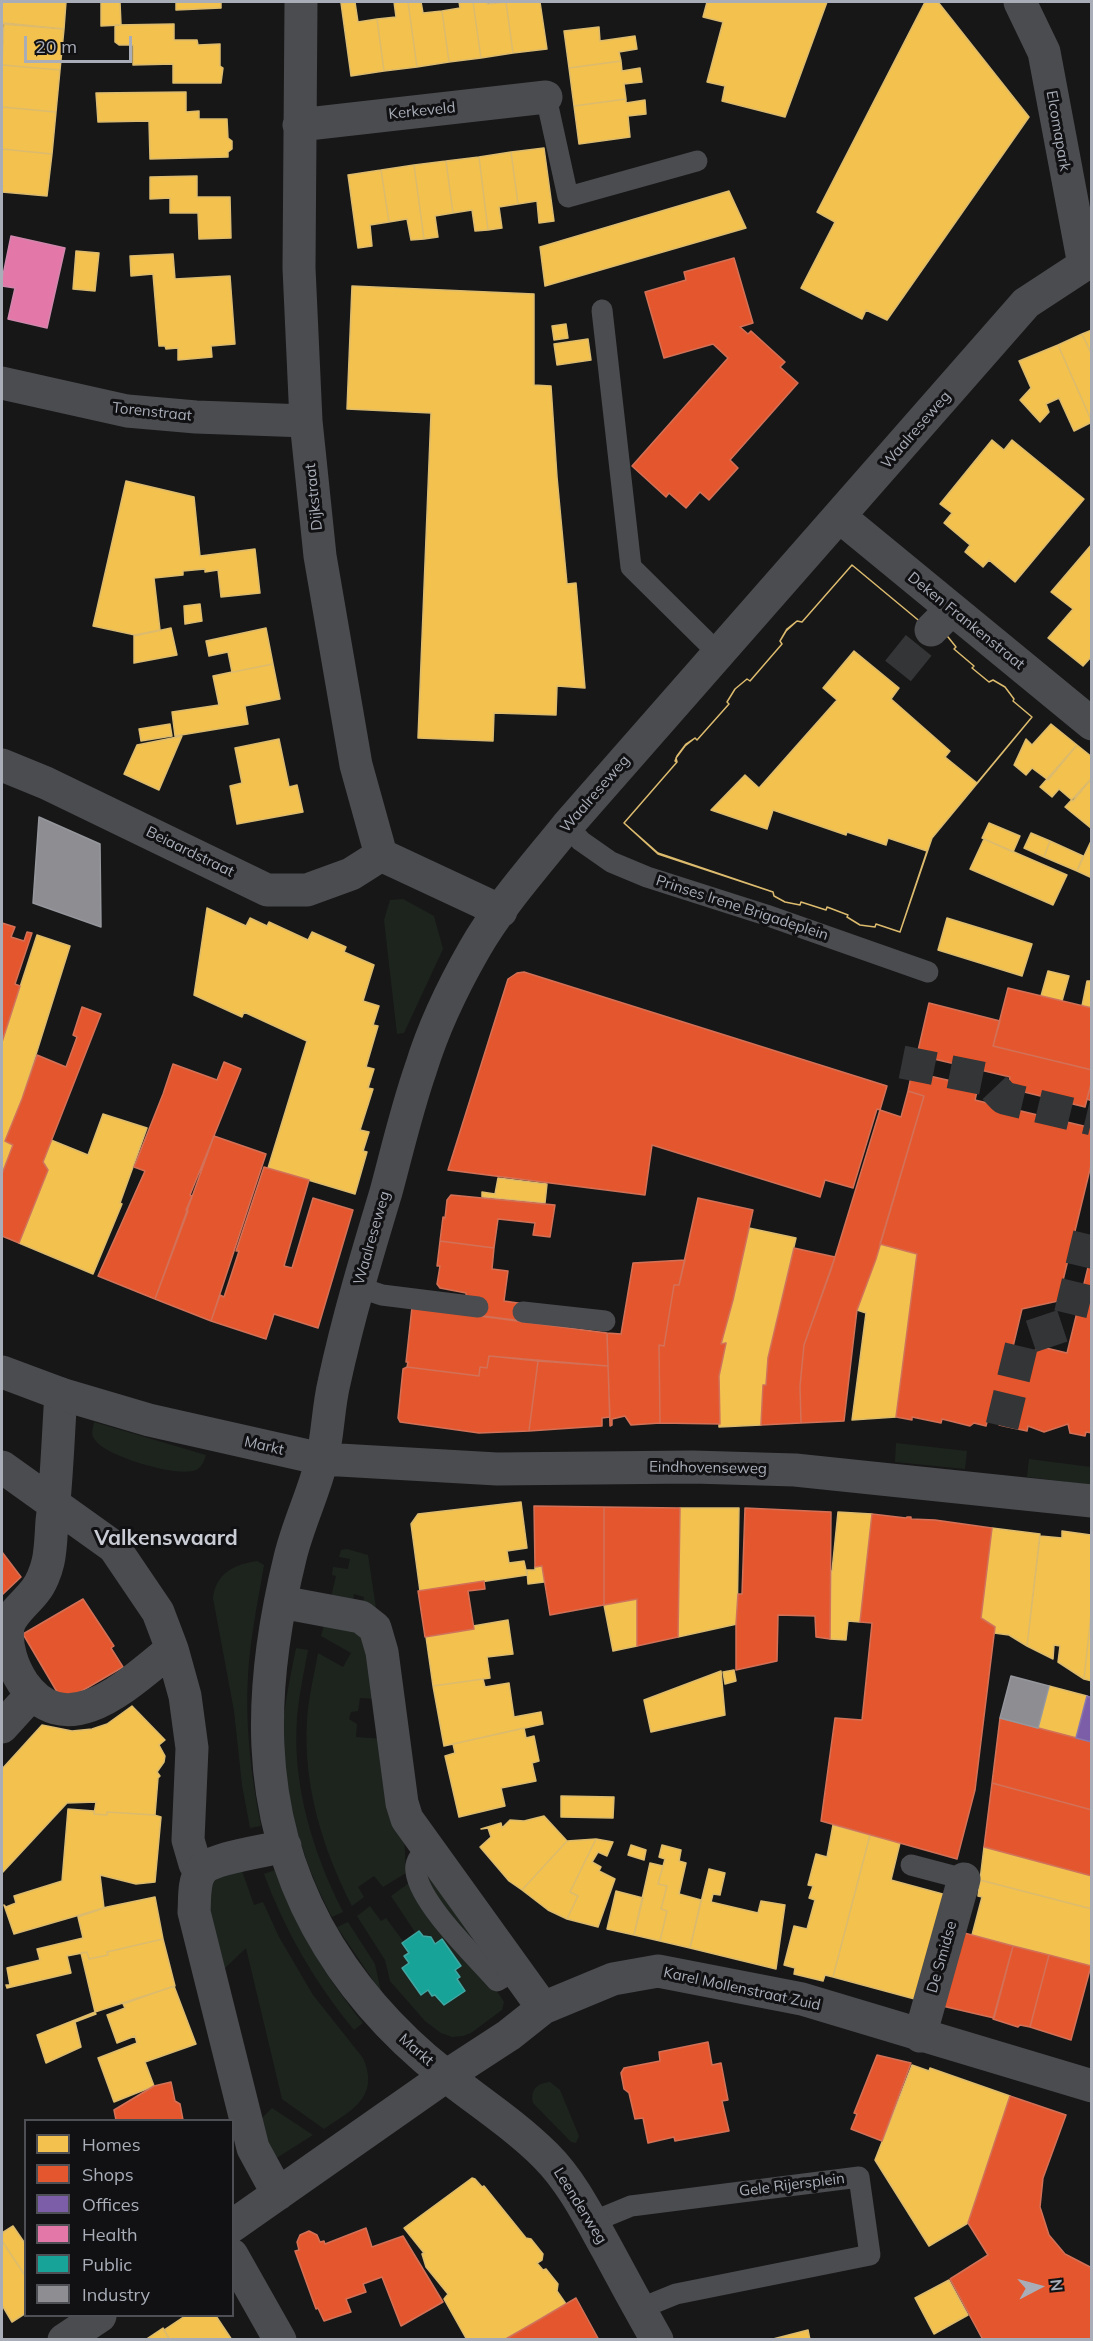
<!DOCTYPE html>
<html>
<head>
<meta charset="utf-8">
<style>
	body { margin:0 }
	#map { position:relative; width:1093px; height:2341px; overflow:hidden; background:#171717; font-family:Mulish,sans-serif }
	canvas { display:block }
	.frame { position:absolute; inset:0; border:3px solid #a8adb8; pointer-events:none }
	.legend { position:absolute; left:24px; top:2119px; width:210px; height:198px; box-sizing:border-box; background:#111113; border:2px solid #4d4f55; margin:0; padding:8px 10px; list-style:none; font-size:18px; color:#a8adb8 }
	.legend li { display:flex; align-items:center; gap:12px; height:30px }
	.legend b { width:30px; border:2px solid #4d4f55 }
	.north { position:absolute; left:1009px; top:2257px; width:60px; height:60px; -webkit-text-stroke:4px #111113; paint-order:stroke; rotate:84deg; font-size:16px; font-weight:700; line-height:24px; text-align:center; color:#a8adb8 }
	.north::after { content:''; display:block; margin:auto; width:21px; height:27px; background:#a8adb8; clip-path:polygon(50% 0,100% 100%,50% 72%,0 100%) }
	.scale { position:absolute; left:24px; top:36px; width:108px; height:27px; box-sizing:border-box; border:3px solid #a8adb8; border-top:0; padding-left:8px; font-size:18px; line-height:21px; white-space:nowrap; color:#a8adb8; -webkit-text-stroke:4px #111113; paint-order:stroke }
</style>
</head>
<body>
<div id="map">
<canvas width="1093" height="2341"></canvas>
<div class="frame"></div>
<ul class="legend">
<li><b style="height:16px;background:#f2c14e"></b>Homes</li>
<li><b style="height:16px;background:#e4572e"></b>Shops</li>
<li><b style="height:16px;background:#7b5ea7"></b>Offices</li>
<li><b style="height:16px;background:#e377a8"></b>Health</li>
<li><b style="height:16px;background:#17a398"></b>Public</li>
<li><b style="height:16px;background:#8d8d92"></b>Industry</li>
</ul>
<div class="north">N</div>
<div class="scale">20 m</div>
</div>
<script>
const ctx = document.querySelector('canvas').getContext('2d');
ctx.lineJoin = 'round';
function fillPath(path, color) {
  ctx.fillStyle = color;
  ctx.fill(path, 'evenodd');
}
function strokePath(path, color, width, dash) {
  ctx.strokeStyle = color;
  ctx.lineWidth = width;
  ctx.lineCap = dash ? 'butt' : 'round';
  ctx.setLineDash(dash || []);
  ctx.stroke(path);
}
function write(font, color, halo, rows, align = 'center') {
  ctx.font = font + ' Mulish,sans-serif';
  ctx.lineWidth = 6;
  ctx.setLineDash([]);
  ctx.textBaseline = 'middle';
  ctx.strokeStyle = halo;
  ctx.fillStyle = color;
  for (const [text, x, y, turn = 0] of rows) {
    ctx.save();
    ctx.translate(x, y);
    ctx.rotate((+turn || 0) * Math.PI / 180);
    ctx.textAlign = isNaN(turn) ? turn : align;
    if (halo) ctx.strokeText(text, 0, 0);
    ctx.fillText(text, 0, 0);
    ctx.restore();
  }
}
const green = new Path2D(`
	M403,899L434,916L443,949L404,1033L397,1034L384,920L390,900Z
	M94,1422L206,1455C204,1461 202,1467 196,1470C178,1478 105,1456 95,1440C90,1434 93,1429 94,1422Z
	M896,1443L967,1451L965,1469L895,1462Z
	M1029,1459L1091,1467V1485L1027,1477Z
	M347,1549L368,1555L376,1608L363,1604L364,1597L354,1594L353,1601L331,1597L336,1576L332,1575L333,1567L348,1569L350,1559L339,1557L341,1550Z
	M257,1561L264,1565C258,1601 250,1638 248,1675C245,1725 251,1776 261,1826L250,1828L242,1785L234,1711L213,1598C216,1573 235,1564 257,1561Z
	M324,1625L355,1631L361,1634L378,1699L360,1698L358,1711L351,1712L349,1719L357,1724L356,1737L384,1739L404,1835L406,1873L383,1887L374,1876L358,1887L364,1897L352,1906C323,1850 303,1785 307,1722C308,1699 314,1676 318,1653L343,1667L351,1653L321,1636Z
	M296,1648L308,1650C304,1672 299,1695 297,1718C292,1785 313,1853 343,1912L332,1917C302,1861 281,1791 283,1726C285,1700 291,1674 296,1648Z
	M427,1867L485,1956L434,1893L424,1871Z
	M241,1868L254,1905L263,1902L279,1937L313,1995L363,2058C380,2097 352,2110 324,2129L282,2099L246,1948L222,1971L205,1890L211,1879Z
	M275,1870C296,1927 325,1976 363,2023L354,2030C315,1983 285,1931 264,1874Z
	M409,1883L471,1966L499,1994L504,2002L502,2010L471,2033L463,2036L452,2037L441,2033L425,2021L390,1981L385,1960L357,1916L370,1906L381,1921L386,1918L403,1941L415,1932L391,1896Z
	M348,1922L375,1964L381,1992L337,1927Z
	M550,2082L560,2090L579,2136L576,2143L571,2142L533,2103C530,2090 537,2083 550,2082Z
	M272,2108L313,2135L275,2159L258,2122Z`);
const homes = new Path2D(`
	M2,2H66L64,29L2,24Z
	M101,2H120L121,25L101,26Z
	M176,2H221V8L176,10Z
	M355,2L358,22L377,19L384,71L351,76L341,3Z
	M394,2H408L417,67L384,71L377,19L396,17Z
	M408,2H421L423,13L442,11L449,62L417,67Z
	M459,2H473L481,58L449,62L442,11L460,8Z
	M473,2H487V4L506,2L513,53L481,58Z
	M506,2H540L547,49L513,53Z
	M707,2H827L785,117L722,101L725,86L707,82L723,22L703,17Z
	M925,2H938L1029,117L887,320L866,310L862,319L801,288L835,222L817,212Z
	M4,23L64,29L60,70L2,65Z
	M174,24V40H197L198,45L220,44V66L223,68L221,83H173V64L133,65V45H119L115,42V25Z
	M599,27L600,41L635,36L637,49L619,52L621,61L569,68L564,31Z
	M621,61L622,71L640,68L642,82L624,84L626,99L574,106L569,68Z
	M2,65L60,70L56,112L2,107Z
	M186,92V112L199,111V119H227L228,138L232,141V149L228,152V157L150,159L149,121L98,122L96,93Z
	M626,99V103L645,100L646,114L628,116L630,137L579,144L574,106Z
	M2,107L56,112L52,154L2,149Z
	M544,148L554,221L539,223L537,201L518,204L511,152Z
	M2,149L52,154L47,196L2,192Z
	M511,152L518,204L499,207L502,228L488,230L479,157Z
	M479,157L488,230L475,231L472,210L453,213L446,161Z
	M446,161L453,213L435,216L438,237L424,239L414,165Z
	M414,165L424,239L411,240L407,219L389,222L381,170Z
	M381,170L389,222L370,225L372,246L358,248L348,175Z
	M197,176V197H230L231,238L199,239L198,213H170V198L150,199V177Z
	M729,191L746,228L545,286L540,247Z
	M76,251L99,253L95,291L73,289Z
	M173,254L175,279L230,276L235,344L211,346L212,357L178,360V348L166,349L165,346H159L153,274L131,276L130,256Z
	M352,286L534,294V385L551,386L557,477L567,584L576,583L585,688L557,686L556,715L494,713L493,741L418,738L431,413L347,409Z
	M566,324L568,338L554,340L552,326Z
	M1092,330V355L1082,334Z
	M1082,334L1092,355V422L1058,345Z
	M588,339L591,360L557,365L554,344Z
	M1058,345L1092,422L1074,431L1059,398L1046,404L1049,412L1040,422L1020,400L1031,388L1019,361Z
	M992,440L1004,450L1012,440L1084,499L1015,582L989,560L983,567L965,552L970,545L944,523L952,513L940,504Z
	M126,481L194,497L200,556L255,549L260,593L221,597L218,570L205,572V569L183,571V575L154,578L160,630L135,635L93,626Z
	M1092,544V656L1083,666L1048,638L1073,609L1051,592Z
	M852,565L941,639L945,634L948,637L956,647L954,649L974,666L972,668L989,682L993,680L1005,687L1014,699L1013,701L1032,717L977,783L945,757L950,751L891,699L899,688L854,651L823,688L837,700L759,788L745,775L711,810L767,829L773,810L846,835L847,832L886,845L888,838L927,851L900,932L876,924L875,927L860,925L847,917L848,915L827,907L826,910L801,902L800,905L785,902L774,896L773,892L658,853L624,823L677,762L675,761L677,756L686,744L695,738L697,740L729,704L727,702L735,689L747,679L750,681L782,644L780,641L787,629L797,621L802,622Z
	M852,565L941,639L945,634L948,637L956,647L954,649L974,666L972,668L989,682L993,680L1005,687L1014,699L1013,701L1032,717L932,838L900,932L876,924L875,927L860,925L847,917L848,915L827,907L826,910L801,902L800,905L785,902L774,896L773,892L658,854L624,823L677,762L676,758L685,746L695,738L697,740L729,704L727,702L735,689L747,679L750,681L782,644L780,641L786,631L797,621L802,622Z
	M200,604L202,621L185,624L184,606Z
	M171,628L177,655L134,663V636Z
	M266,628L273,664L213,676L232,672L228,652L209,656L206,641Z
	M273,664L280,699L245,706L248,724L175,736L172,712L219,705L213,676Z
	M170,724L172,736L141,741L139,729Z
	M1051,724L1077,745L1048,780L1032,768L1026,775L1014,765L1026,739L1032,745Z
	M182,736L159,790L124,774L137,745Z
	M279,739L289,787L297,785L303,812L237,824L230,786L242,783L235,748Z
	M1077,745L1092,757V778L1073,801L1059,789L1052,797L1040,787Z
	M1092,778V829L1065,807Z
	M989,823L1020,836L1013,852L982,838Z
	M1031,833L1050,841L1044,857L1024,848Z
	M984,839L1067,875L1053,905L970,869Z
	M1092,839V876L1090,877L1077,871Z
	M1050,841L1083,856L1077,871L1044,857Z
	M207,908L246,926L250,918L267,926L269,922L308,940L312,932L346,947L344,952L374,965L363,1001L379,1006L373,1025L378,1026L366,1067L374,1069L368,1088L373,1089L360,1130L369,1132L363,1151L367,1152L355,1194L268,1168L307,1041L244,1012L242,1017L194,995Z
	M947,918L1032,944L1022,976L938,950Z
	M37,935L70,946L22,1099L5,1141L13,1145L2,1174V1042Z
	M1048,971L1069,976L1062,1001L1041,996Z
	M1087,981H1092V1008L1082,1006Z
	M103,1114L147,1128L120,1203L122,1204L93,1274L19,1243L48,1170L43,1162L51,1140L88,1155Z
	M498,1178L547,1184L545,1203L482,1197V1192L495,1194Z
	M749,1228L796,1238L768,1358L766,1385H763L761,1425L719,1427V1376L726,1343L721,1344L733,1300Z
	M880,1244L917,1254L896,1417L852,1420L866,1313L857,1310Z
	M521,1502L527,1548L507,1551L509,1563L524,1561L527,1575L420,1591L411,1524L418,1514Z
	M680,1508H739L737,1624L678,1637Z
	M838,1512L872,1514L860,1622L848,1621L846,1640L830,1639L831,1571H832Z
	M992,1528L1040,1534L1027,1646L1009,1635L994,1633L995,1627L981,1618Z
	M1062,1531L1091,1535L1092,1541V1605L1084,1679L1058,1662L1060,1646L1054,1645L1053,1659L1027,1646L1040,1536L1062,1538Z
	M542,1566L544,1582L528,1584L527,1570H535V1567Z
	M637,1599V1646L613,1651L604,1605Z
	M1092,1605V1681L1084,1679Z
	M508,1620L513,1654L487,1657L490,1678L433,1686L426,1637L474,1629L473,1626Z
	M734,1670L736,1681L725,1684L723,1672Z
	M721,1671L725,1715L651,1732L644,1700Z
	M483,1679L485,1687L509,1683L514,1717L541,1712L543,1724L444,1746L433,1686Z
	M1049,1686L1087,1696L1076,1738L1038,1728Z
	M132,1706L165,1740L159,1745L165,1756L164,1762L157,1772L160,1776L158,1778L155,1815L107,1812V1815L94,1814L96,1802L67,1803L2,1873V1769L42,1725L72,1731L92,1729L107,1724Z
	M524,1728L526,1738L534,1736L539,1761L532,1763L536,1781L501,1788L505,1806L459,1817L445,1756L455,1753L453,1744Z
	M561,1796L614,1797L613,1818L561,1817Z
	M68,1809L94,1811V1814L107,1815V1812L154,1815L161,1817L155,1882L136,1884L100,1875L104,1908L107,1907L14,1934L4,1905L6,1907L16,1903L14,1896L62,1881Z
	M544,1816L567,1841L522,1890L509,1881L480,1847L491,1837L488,1828L481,1829L501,1823L502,1828L510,1820L524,1821Z
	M833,1825L870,1835L833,1977L825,1975L823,1981L794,1974L795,1968L784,1965L794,1926L807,1929L815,1900L809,1898L813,1886L808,1885L816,1854L827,1857Z
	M870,1835L900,1843L891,1880L950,1896L922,2001L833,1977Z
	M596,1839L613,1842L607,1856L598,1852L592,1862L601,1867L599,1871L615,1879L598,1927L567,1919L578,1896L570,1892Z
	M596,1839L570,1892L578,1896L567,1919L548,1910L522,1890L567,1841Z
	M631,1845L646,1850L644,1860L628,1855Z
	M662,1845L681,1850L679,1861L686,1863L679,1894L701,1900L690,1948L660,1941L667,1911L661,1909L667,1886L658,1884L665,1859L659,1857Z
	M984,1847L1092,1876V1909L980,1880Z
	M650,1863L663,1866L658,1884L667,1886L661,1909L667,1911L660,1941L634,1935Z
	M709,1869L725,1873L720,1895L713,1894L711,1902L758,1913L761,1901L785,1905L776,1969L690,1948Z
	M980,1880L1092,1909L1091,1966L972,1935L982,1897L978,1896Z
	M616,1891L643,1898L634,1935L607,1929Z
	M155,1897L163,1939L107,1952L108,1955L89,1959L87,1952L67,1956L71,1973L7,1988L6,1985H10L7,1968L40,1960L37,1949L83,1938L78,1917L107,1907Z
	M163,1939L175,1986L95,2012L81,1953L87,1952L89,1959L108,1955L107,1952Z
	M174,1986L196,2044L145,2062L154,2086L114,2102L98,2058L137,2043L135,2036L117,2043L107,2015L125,2008L123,2004Z
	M95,2012L96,2014L75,2022L81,2047L46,2063L37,2035Z
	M912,2065L929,2071L930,2068L1010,2096L968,2223L929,2246L875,2160Z
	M472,2178L475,2179L482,2187L484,2186L526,2238L531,2239L543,2254L542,2260L537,2263L543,2270L546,2269L558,2284L557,2291L566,2304L504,2340H467L444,2299L448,2294L426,2267L422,2254L424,2253L404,2228Z
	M13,2226L26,2245V2277L2,2241V2233Z
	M2,2241L26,2277V2313L12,2322L2,2305Z
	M949,2280L968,2315L934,2334L915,2298Z
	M185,2316H216L232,2340H170L164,2330Z
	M163,2328L170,2340H145Z
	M808,2330L810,2340H774L773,2339Z`);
const shops = new Path2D(`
	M734,258L753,323L740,327L748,334L751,331L785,362L780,367L798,383L730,460L738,468L709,500L700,492L686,508L669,493L666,497L632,466L728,358L713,344L664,358L645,292L686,280L684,272Z
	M2,923L15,927L11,937L24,941L27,932L32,933L15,984L20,986L2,1042Z
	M524,972L887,1086L880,1110L877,1109L853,1188L825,1180L820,1197L652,1145L645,1195L448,1170L508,979L517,973Z
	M1008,988L1092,1008V1070L993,1046Z
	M929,1003L1000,1021L993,1046L1092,1070V1080L1085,1107L1008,1088L1010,1077L917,1055Z
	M82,1007L101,1014L43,1162L48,1170L19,1243L2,1236V1174L13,1145L5,1141L22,1099L37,1055L66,1067L77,1037L73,1035Z
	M224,1062L241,1069L190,1195L192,1196L186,1210L188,1211L155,1299L98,1276L145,1171L134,1167L163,1094L173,1064L217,1080Z
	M912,1072L978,1087L975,1100L1092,1128V1161L1058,1301L1022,1309L1011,1355L1027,1359L1028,1354L1042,1347L1067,1353L1092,1251V1433L1086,1432L1085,1436L1070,1433L1068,1424L1044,1432L1028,1426L1027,1431L999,1425L1001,1417L989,1414L986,1426L974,1423L970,1426L942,1419L941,1423L912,1417V1420L896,1417L917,1254L880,1244L924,1096L908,1091Z
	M1092,1080V1101L1087,1099Z
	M908,1091L924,1096L876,1259L857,1310L844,1421L801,1423L800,1386L804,1345L831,1270L880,1110L901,1117Z
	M214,1136L266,1154L211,1321L155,1299Z
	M264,1167L309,1180L284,1266L292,1268L313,1198L353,1210L318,1328L274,1314L266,1339L211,1321L220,1295L224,1297L239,1251H236Z
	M451,1195L555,1205L550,1237L533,1235L535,1223L498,1219L494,1248L440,1241L443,1217L445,1218L447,1200Z
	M698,1198L753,1210L733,1300L721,1344L726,1343L719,1376L720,1424L660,1423L659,1345L664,1346L674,1285H679Z
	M440,1241L494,1248L492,1269L508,1271L504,1301L525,1304L522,1321L476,1315L466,1298V1293L440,1288L437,1284L440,1266H437Z
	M794,1248L835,1257L804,1345L800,1386L801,1423L761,1425L763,1385H766L768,1358Z
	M685,1260L679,1285H674L664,1346L659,1345L660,1423L631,1425L625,1416L612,1419V1425L610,1426L607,1333L621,1334L633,1263Z
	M412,1307L607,1333L608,1366L489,1356L487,1368L480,1367L479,1376L407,1367L408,1362H406Z
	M489,1356L538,1361L529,1431L479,1433L400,1422L398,1418L403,1369L407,1367L479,1376L480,1367L487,1368Z
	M538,1361L608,1366L610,1417L602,1418V1426L529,1431Z
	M534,1506L604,1507V1605L550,1615L542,1566L535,1567Z
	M604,1507L680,1508L678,1637L637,1646V1599L604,1605Z
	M745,1508L831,1512L830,1639L816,1637L815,1616L778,1615L777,1661L736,1670V1624L738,1594H742Z
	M872,1514L906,1518L907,1517H911V1519L935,1520L992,1528L981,1618L995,1627L975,1790L957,1859L821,1821L835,1718L862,1720L872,1623L860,1622Z
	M2,1552L21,1577L2,1595Z
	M484,1581L485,1589L468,1591L474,1629L425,1637L418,1591Z
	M83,1599L114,1646L111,1648L123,1667L63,1702L23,1634Z
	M1000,1718L1092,1742V1810L992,1783Z
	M992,1783L1092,1810V1876L984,1847Z
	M957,1931L1013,1946L994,2018L938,2005Z
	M1013,1946L1049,1955L1030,2027L1020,2025L1018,2027L993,2019Z
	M1049,1955L1091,1966L1071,2040L1030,2027Z
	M708,2042L712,2065L721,2063L728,2100L722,2101L729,2131L675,2141L674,2137L648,2143L643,2118L635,2119L629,2093L624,2089L621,2073L624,2068L660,2061L659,2052Z
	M877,2055L911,2063L882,2141L851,2129L857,2114L854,2113Z
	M171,2082L175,2101L180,2104L183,2120H116L114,2110L154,2086Z
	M1010,2096L1066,2115L1043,2178L1040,2207L1049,2235L1065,2254L1092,2268V2340H983L950,2279L988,2255L968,2223Z
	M366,2228L372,2247L403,2236L443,2302L401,2326L382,2277L363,2284L366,2292L346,2299L351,2312L324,2321L318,2308L316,2309L295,2251L299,2250L297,2242L300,2235L309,2231L317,2235L320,2242L324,2241L325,2244Z
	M576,2298L599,2340H504L532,2324Z`);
const offices = new Path2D(`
	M1087,1696L1092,1698V1742L1076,1738Z`);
const health = new Path2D(`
	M11,236L65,248L47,328L8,319L15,288L2,286V280Z`);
const public = new Path2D(`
	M419,1931L423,1936L431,1937L435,1944L442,1939L461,1966L455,1970L460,1977L457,1979L465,1991L444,2005L435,1995L432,1996L428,1990L421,1995L402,1968L409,1963L404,1956L409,1953L402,1943Z`);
const industry = new Path2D(`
	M39,817L100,844L101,927L33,903Z
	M1011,1676L1049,1686L1038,1728L1000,1718Z`);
const pedestrianTunnel = new Path2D(`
	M902,1062L986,1079L1004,1098L1092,1119
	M1002,1426L1023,1339L1068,1324L1092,1224`);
const minorTunnel = new Path2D(`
	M898,671L931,630`);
const service = new Path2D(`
	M546,97L568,197L697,161
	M602,310L631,567L718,653
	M567,826L581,841L611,862L647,877L766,915L928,972
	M358,1287L382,1295L478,1307
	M523,1312L605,1321
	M427,1847C421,1855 414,1862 416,1872C420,1904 476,1957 497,1981L516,1970
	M911,1865L964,1879
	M592,2222L631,2206L859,2177L870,2255L676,2294L639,2309`);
const pedestrian = new Path2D(`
	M61,1394C58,1436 57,1479 52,1521C51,1534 51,1549 48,1562C46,1571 41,1584 35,1591C27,1602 11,1613 8,1627C5,1646 13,1668 23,1683C68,1746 130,1682 172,1649
	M2,1467L114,1547L158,1612L172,1649L185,1696L192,1748L188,1840L195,1864L201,1871
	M2,1727L32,1694`);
const minor = new Path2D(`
	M301,2L299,268L306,421L320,556L356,765L381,855L501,911
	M1020,2L1044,52L1084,265
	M299,125L546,97
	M2,383L127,411L196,417L306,421
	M840,517L1092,724
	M931,630L952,609
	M2,765L46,783L267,890H307L351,874L381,855
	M2,1372L61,1394L149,1420L322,1459L497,1469L693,1467L795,1470L1092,1501
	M281,1602L361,1617L375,1628L382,1652L402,1803L407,1819L543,2008
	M920,2036L964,1879
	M278,2194L253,2148L194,1912C195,1900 193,1882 201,1871C211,1858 266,1851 285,1846
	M232,2226L446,2076L509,2035L543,2008L613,1979L658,1971L802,1999L1092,2086
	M232,2255L280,2340
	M64,2340L100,2316
	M657,2340C640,2310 623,2279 607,2249C589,2217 572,2182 546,2156C515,2125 479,2102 445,2075C393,2034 349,1985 317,1926C253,1807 259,1685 290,1558C298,1524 314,1493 322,1459C328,1435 328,1408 334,1383C348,1318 367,1255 386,1192C397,1151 407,1108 421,1068C433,1029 454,985 474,950C499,906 535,866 567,826L1026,303L1084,265L1092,263`);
const streetNames = [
	["Kerkeveld",422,111,-6],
	["Elcomapark",1058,131,80],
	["Torenstraat",152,412,6],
	["Waalreseweg",916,430,-49],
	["Dijkstraat",314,497,-96],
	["Deken Frankenstraat",966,621,39],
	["Waalreseweg",595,794,-49],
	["Beiaardstraat",190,852,26],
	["Prinses Irene Brigadeplein",742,908,18],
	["Waalreseweg",372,1238,-74],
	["Markt",264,1446,13],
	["Eindhovenseweg",708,1468,1],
	["De Smidse",942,1957,-74],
	["Karel Mollenstraat Zuid",742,1989,12],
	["Markt",416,2050,41],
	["Gele Rijersplein",792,2185,-7],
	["Leenderweg",580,2206,58]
];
const districtNames = [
	["Valkenswaard",166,1539]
];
fillPath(green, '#1d241e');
fillPath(homes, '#f2c14e');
strokePath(homes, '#dcbb6e', 1.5);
fillPath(shops, '#e4572e');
strokePath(shops, '#d27157', 1.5);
fillPath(offices, '#7b5ea7');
strokePath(offices, '#8876ac', 1.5);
fillPath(health, '#e377a8');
strokePath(health, '#d187ad', 1.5);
fillPath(public, '#17a398');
strokePath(public, '#42a6a2', 1.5);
fillPath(industry, '#8d8d92');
strokePath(industry, '#95979d', 1.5);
strokePath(pedestrianTunnel, '#343537', 33, [33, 16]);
strokePath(minorTunnel, '#343537', 33, [33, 16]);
strokePath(service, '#4b4c50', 21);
strokePath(pedestrian, '#4b4c50', 33);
strokePath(minor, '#4b4c50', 33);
write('15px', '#a8adb8', '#111113', streetNames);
write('bold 21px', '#c9ccd4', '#111113', districtNames);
</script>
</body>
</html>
